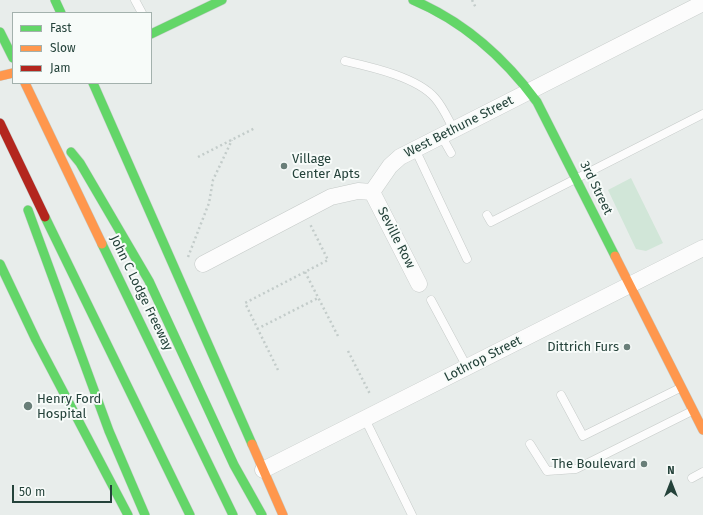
<!DOCTYPE html>
<html>
<head>
<meta charset="utf-8">
<style>
	body { margin:0 }
	#map { position:relative; width:703px; height:515px; overflow:hidden; background:#e8edeb; font-family:"Fira Sans",sans-serif }
	canvas { display:block }
	.legend { position:absolute; left:12px; top:12px; width:140px; height:72px; box-sizing:border-box; background:#f7fbf9; border:1px solid #a3b1ad; margin:0; padding:5px 7px; list-style:none; font-size:12px; color:#24423a }
	.legend li { display:flex; align-items:center; gap:8px; height:20px }
	.legend b { width:20px; border:1px solid #a3b1ad }
	.north { position:absolute; left:651px; top:463px; width:40px; height:40px; -webkit-text-stroke:3px #f7fbf9; paint-order:stroke; rotate:0deg; font-size:11px; font-weight:700; line-height:16px; text-align:center; color:#24423a }
	.north::after { content:''; display:block; margin:auto; width:14px; height:18px; background:#24423a; clip-path:polygon(50% 0,100% 100%,50% 72%,0 100%) }
	.scale { position:absolute; left:12px; top:485px; width:100px; height:18px; box-sizing:border-box; border:2px solid #24423a; border-top:0; padding-left:5px; font-size:12px; line-height:14px; white-space:nowrap; color:#24423a; -webkit-text-stroke:3px #f7fbf9; paint-order:stroke }
</style>
</head>
<body>
<div id="map">
<canvas width="703" height="515"></canvas>
<ul class="legend">
<li><b style="height:5px;background:#63d668"></b>Fast</li>
<li><b style="height:5px;background:#ff974d"></b>Slow</li>
<li><b style="height:5px;background:#b3261e"></b>Jam</li>
</ul>
<div class="north">N</div>
<div class="scale">50 m</div>
</div>
<script>
const ctx = document.querySelector('canvas').getContext('2d');
ctx.lineJoin = 'round';
function fillPath(path, color) {
  ctx.fillStyle = color;
  ctx.fill(path, 'evenodd');
}
function strokePath(path, color, width, dash) {
  ctx.strokeStyle = color;
  ctx.lineWidth = width;
  ctx.lineCap = dash ? 'butt' : 'round';
  ctx.setLineDash(dash || []);
  ctx.stroke(path);
}
function write(font, color, halo, rows, align = 'center') {
  ctx.font = font + ' "Fira Sans",sans-serif';
  ctx.lineWidth = 4;
  ctx.setLineDash([]);
  ctx.textBaseline = 'middle';
  ctx.strokeStyle = halo;
  ctx.fillStyle = color;
  for (const [text, x, y, turn = 0] of rows) {
    ctx.save();
    ctx.translate(x, y);
    ctx.rotate((+turn || 0) * Math.PI / 180);
    ctx.textAlign = isNaN(turn) ? turn : align;
    if (halo) ctx.strokeText(text, 0, 0);
    ctx.fillText(text, 0, 0);
    ctx.restore();
  }
}
const green = new Path2D(`
	M631,178L663,243L646,251L636,249L608,190Z`);
const path = new Path2D(`
	M472,0L476,8
	M198,157L255,128
	M188,257L209,203L213,180L232,140
	M305,272L339,338
	M257,329L318,298
	M348,351L370,394
	M278,370L245,303L328,260L310,224`);
const lane = new Path2D(`
	M135,0L142,13
	M345,61C371,67 417,77 435,98C443,107 448,119 454,130
	M442,137L451,153
	M415,149L467,259
	M487,215L491,222L703,114
	M431,300L467,367
	M561,395L583,436L680,388
	M365,419L412,515
	M530,444L547,471L576,469L692,411
	M692,478L703,472`);
const street = new Path2D(`
	M372,192L390,166L400,157L703,3
	M372,192L419,284
	M203,264L331,197L358,191L372,192
	M263,470L703,248`);
const fast = new Path2D(`
	M55,0L61,13
	M413,0C465,22 504,57 537,102L615,256
	M0,32L13,58
	M151,34L222,0
	M93,83L252,444
	M71,152L80,163L149,281L234,465L262,515
	M28,210L109,431L145,515
	M45,217L190,515
	M102,244L233,515
	M0,264L36,340L128,515`);
const slow = new Path2D(`
	M0,76L13,73
	M25,83L102,244
	M615,256L703,430
	M252,444L283,515`);
const jam = new Path2D(`
	M0,123L45,217`);
const markers = [
	[284,166,4,"#697e78"],
	[627,347,4,"#697e78"],
	[28,406,5,"#697e78"],
	[644,464,4,"#697e78"]
];
const streetNames = [
	["West Bethune Street",459,127,-27],
	["3rd Street",596,188,64],
	["Seville Row",396,238,63],
	["John C Lodge Freeway",141,293,64],
	["Lothrop Street",483,359,-27]
];
const poiNames = [
	["Village",292,159],
	["Center Apts",292,174],
	["Dittrich Furs",619,347,"right"],
	["Henry Ford",37,399],
	["Hospital",37,414],
	["The Boulevard",636,464,"right"]
];
fillPath(green, '#d1e6d8');
strokePath(lane, '#c5cac8', 9);
strokePath(street, '#c5cac8', 17);
strokePath(fast, '#c3cbc8', 10);
strokePath(slow, '#c3cbc8', 10);
strokePath(jam, '#c3cbc8', 10);
strokePath(path, '#c3ccca', 2.5, [2, 3]);
strokePath(lane, '#fcfcfc', 8);
strokePath(street, '#fcfcfc', 16);
strokePath(fast, '#63d668', 9);
strokePath(slow, '#ff974d', 9);
strokePath(jam, '#b3261e', 9);
for (const [x, y, r, color] of markers) {
  const dot = new Path2D();
  dot.arc(x, y, r, 0, 2 * Math.PI);
  ctx.fillStyle = color;
  ctx.fill(dot);
  strokePath(dot, '#f7fbf9', 1.5);
}
write('13px', '#24423a', '#f7fbf9', streetNames);
write('13px', '#24423a', '#f7fbf9', poiNames, 'left');
</script>
</body>
</html>
